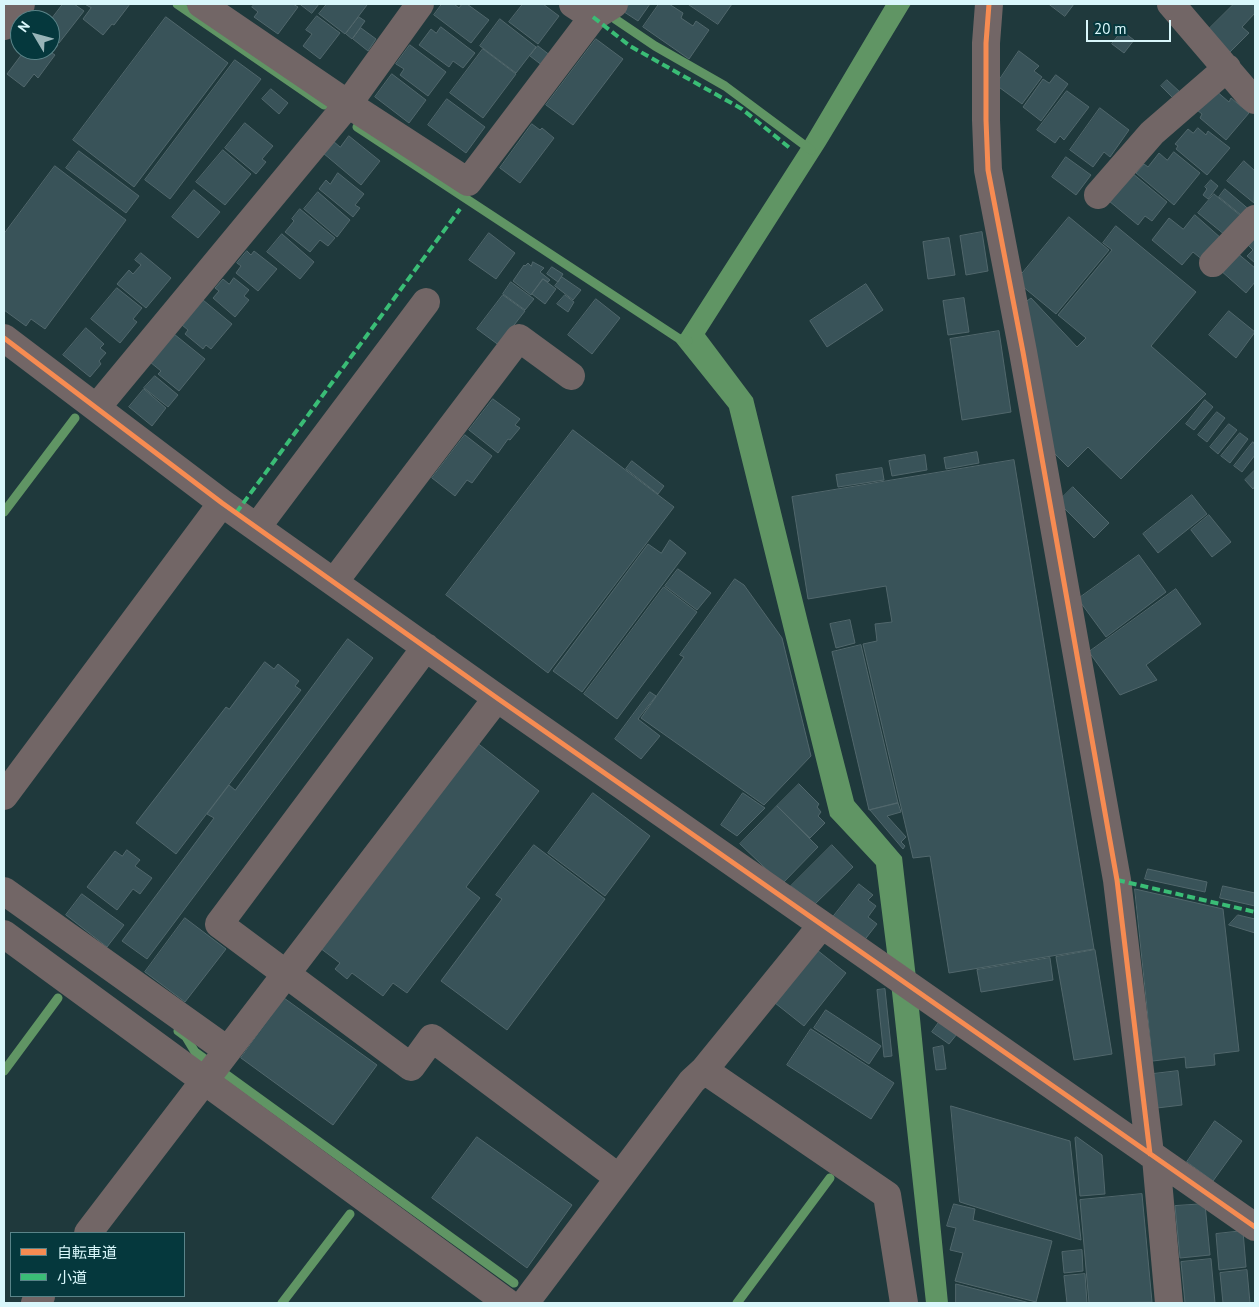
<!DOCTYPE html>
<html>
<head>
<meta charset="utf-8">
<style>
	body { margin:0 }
	#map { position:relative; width:1259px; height:1307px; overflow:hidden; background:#1f393c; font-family:"PT Sans","Noto Sans JP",sans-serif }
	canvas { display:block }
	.frame { position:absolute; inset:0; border:5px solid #d9f7fb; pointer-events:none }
	.legend { position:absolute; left:10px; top:1232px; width:175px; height:65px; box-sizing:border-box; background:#05383d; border:1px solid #5a8489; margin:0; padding:6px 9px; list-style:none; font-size:15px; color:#d9f7fb }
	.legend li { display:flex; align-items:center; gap:10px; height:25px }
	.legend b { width:25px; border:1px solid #5a8489 }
	.north { position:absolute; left:10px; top:10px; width:50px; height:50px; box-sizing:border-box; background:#05383d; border:1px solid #5a8489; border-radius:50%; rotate:307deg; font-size:14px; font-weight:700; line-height:20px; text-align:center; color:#d9f7fb }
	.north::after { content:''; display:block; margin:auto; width:18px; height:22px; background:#98b4b8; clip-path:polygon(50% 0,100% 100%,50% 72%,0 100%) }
	.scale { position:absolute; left:1086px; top:20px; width:85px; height:22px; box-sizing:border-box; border:2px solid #d9f7fb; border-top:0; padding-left:6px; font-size:15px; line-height:18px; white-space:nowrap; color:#d9f7fb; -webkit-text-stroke:4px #05383d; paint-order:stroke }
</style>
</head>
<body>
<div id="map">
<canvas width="1259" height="1307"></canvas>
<div class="frame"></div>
<ul class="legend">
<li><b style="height:6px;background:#f68b52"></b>自転車道</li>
<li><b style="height:6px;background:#3abd76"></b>小道</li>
</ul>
<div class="north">N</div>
<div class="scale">20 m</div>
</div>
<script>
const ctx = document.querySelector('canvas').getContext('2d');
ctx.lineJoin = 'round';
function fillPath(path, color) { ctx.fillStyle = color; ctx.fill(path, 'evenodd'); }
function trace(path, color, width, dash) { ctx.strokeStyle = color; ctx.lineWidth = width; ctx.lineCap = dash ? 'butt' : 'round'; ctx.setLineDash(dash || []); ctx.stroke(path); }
const water = new Path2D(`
	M 886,4 L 911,4 L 825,146 L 705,334 L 753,398 L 808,622 L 854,801 L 902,857 L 916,978 L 948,1303 L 926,1303 L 892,992 L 876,865 L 830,816 L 729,408 L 676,342 L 803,144 Z`);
const stream = new Path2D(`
	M 177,4 L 324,105
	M 615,19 L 655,46 L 725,86 L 811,150
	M 357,127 L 678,338 L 688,341
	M 4,512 L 75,418
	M 178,1031 L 186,1037 L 195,1052 L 514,1283
	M 4,1071 L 58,998
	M 282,1303 L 350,1214
	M 737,1303 L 830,1178`);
const building = new Path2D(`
	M 63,4 L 74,4 L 84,11 L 59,43 L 50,36 L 50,21 Z
	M 85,4 L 130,4 L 114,25 L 112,24 L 103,35 L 83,19 L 91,8 Z
	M 255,4 L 293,4 L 298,7 L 278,34 L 254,17 L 258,12 L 252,7 Z
	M 300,4 L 319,4 L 312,13 Z
	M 327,4 L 366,4 L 367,5 L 345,34 L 319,14 Z
	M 442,4 L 454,4 L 459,8 L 462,4 L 467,4 L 489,20 L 471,43 L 434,15 Z
	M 523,4 L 543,4 L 559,16 L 538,44 L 509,22 Z
	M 631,4 L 650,4 L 638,21 L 621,10 Z
	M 659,4 L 669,4 L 683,13 L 681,18 L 693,26 L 696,21 L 709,30 L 689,59 L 643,27 Z
	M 688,4 L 732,4 L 718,24 Z
	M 1049,4 L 1074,4 L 1065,16 Z
	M 1234,4 L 1255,4 L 1255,13 L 1242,27 L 1249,33 L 1229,53 L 1207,31 Z
	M 317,16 L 340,33 L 320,59 L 303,46 L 312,34 L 306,30 Z
	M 166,17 L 228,63 L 134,187 L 73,140 Z
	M 359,17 L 365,21 L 352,39 L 346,34 Z
	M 500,19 L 536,47 L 516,73 L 480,46 Z
	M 441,27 L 475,53 L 463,68 L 453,61 L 449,67 L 419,45 L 431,29 L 436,33 Z
	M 361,28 L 376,39 L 368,51 L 353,39 Z
	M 1122,31 L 1134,40 L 1124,53 L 1112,44 Z
	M 50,39 L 58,45 L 52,53 L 55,55 L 38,78 L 34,74 L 24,87 L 7,74 L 25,50 L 50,50 Z
	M 596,39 L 623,59 L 573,125 L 546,105 Z
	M 410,45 L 446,72 L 428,96 L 400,75 L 404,69 L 396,64 Z
	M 538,46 L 551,56 L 543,66 L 530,56 Z
	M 483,49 L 516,74 L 483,118 L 450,93 Z
	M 1019,51 L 1039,66 L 1034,71 L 1042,77 L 1022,104 L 996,85 Z
	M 235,60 L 261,79 L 170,199 L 145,180 Z
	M 392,74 L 426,100 L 409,123 L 375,97 Z
	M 1056,75 L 1068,84 L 1041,121 L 1023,107 L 1043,79 L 1049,83 Z
	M 1167,80 L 1181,93 L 1175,100 L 1161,86 Z
	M 271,89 L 288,103 L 279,114 L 262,99 Z
	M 1215,90 L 1229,102 L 1231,98 L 1249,113 L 1226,140 L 1200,118 L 1202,114 L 1197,110 Z
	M 1067,91 L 1089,107 L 1064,140 L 1060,136 L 1055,143 L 1037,130 Z
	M 447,99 L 485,127 L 466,153 L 428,125 Z
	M 1100,108 L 1129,130 L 1110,157 L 1104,152 L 1093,167 L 1070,150 Z
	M 245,123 L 273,146 L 262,159 L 266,162 L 256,174 L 225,148 Z
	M 532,124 L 540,130 L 542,128 L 554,138 L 520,183 L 500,168 Z
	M 1198,128 L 1206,135 L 1208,131 L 1230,148 L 1207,175 L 1176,149 L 1178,146 L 1175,144 L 1188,129 L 1193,133 Z
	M 349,136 L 380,161 L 361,185 L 323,153 L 333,141 L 340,147 Z
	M 223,150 L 251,174 L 225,205 L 196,182 Z
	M 79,151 L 139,196 L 126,213 L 66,168 Z
	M 1174,152 L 1200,173 L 1174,205 L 1136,173 L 1144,164 L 1148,167 L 1159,153 L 1167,160 Z
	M 1066,157 L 1091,175 L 1076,195 L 1052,177 Z
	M 1244,161 L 1255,171 L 1254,203 L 1227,181 Z
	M 55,166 L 126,220 L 45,329 L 31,319 L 26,326 L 4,310 L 4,234 Z
	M 338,173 L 364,194 L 355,205 L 360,208 L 353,217 L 319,189 L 326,180 L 330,184 Z
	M 1132,173 L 1167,202 L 1152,221 L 1145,216 L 1138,225 L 1109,201 Z
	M 1211,180 L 1218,186 L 1208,199 L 1203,195 L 1207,189 L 1205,187 Z
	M 1225,189 L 1252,212 L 1246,219 L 1219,197 Z
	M 194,190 L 220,212 L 198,238 L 172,217 Z
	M 318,192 L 350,220 L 337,237 L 304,209 Z
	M 1214,194 L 1241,216 L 1225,235 L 1198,213 Z
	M 300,209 L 335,238 L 328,246 L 320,240 L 310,252 L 285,232 L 294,221 L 292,219 Z
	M 1195,215 L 1222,239 L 1204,261 L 1193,252 L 1182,265 L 1152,240 L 1169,218 L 1183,229 Z
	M 1069,217 L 1109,250 L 1056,314 L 1016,281 Z
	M 1116,226 L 1196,292 L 1151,346 L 1206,394 L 1121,479 L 1088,447 L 1068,467 L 1053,452 L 1024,303 L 1031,298 L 1077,347 L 1086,338 L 1058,315 L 1112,250 L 1103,243 Z
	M 1255,231 L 1255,263 L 1247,256 L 1253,250 L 1245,242 Z
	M 982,232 L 988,271 L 966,275 L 960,236 Z
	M 489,233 L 515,253 L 496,279 L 469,260 Z
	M 282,234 L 314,262 L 300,279 L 267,252 Z
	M 949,238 L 955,275 L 928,279 L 923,242 Z
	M 247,251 L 251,255 L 254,251 L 277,269 L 258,291 L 236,273 L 241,266 L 237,263 Z
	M 1236,252 L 1255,268 L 1255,282 L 1246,293 L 1220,270 Z
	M 141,253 L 171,278 L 146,308 L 117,284 L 129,270 L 133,274 L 141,265 L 135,260 Z
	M 533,262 L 544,268 L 540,272 L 550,280 L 548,282 L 543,279 L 531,295 L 513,281 L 524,265 L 525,266 L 528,263 L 531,266 Z
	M 552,267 L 563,274 L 558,282 L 547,274 Z
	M 562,277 L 581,290 L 573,300 L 555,286 Z
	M 234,278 L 249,290 L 244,296 L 249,300 L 235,317 L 213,298 L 219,291 L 215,288 L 223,279 L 229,284 Z
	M 543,279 L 556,289 L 545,304 L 532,294 Z
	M 511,282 L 534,299 L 525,310 L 503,294 Z
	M 866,284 L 883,310 L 827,347 L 810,321 Z
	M 117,288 L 142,308 L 133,319 L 137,322 L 120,343 L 91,319 Z
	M 503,295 L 525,311 L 504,338 L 500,346 L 477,329 Z
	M 565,295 L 574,302 L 568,312 L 557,304 Z
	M 964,298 L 969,332 L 948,335 L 943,301 Z
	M 596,299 L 620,318 L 592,354 L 568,335 Z
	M 203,300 L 232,324 L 211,349 L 206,345 L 203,349 L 185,334 L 188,330 L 182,325 Z
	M 1229,311 L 1255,332 L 1236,358 L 1209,335 Z
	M 86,328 L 104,344 L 100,348 L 106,353 L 99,361 L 101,364 L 90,377 L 63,355 Z
	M 999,331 L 1011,412 L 962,420 L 950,339 Z
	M 174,334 L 205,359 L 179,391 L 158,374 L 161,371 L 150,362 Z
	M 155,376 L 178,395 L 168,407 L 144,388 Z
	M 144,389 L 166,408 L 152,426 L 129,407 Z
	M 493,399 L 520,419 L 515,425 L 520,428 L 510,440 L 508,439 L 498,453 L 469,430 Z
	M 1205,400 L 1213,407 L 1194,430 L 1186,424 Z
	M 1217,412 L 1225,418 L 1207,442 L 1198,435 Z
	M 1229,424 L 1237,430 L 1218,454 L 1210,447 Z
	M 573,430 L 674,507 L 548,673 L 446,595 Z
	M 1240,433 L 1248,439 L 1230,463 L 1221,456 Z
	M 465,435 L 492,456 L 472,483 L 467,480 L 455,496 L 432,478 Z
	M 1253,442 L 1255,445 L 1255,455 L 1242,472 L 1234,466 Z
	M 977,452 L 979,463 L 946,469 L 944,458 Z
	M 925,455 L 927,470 L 892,476 L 889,461 Z
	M 1014,460 L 1094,949 L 949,973 L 930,856 L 913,858 L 863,644 L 877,641 L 875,624 L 892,622 L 886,586 L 808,599 L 792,497 Z
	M 632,461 L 664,486 L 658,494 L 626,469 Z
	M 882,468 L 884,480 L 838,487 L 836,475 Z
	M 1255,470 L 1255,486 L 1253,489 L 1245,480 Z
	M 1073,487 L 1109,523 L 1094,538 L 1058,502 Z
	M 1192,495 L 1207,514 L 1158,553 L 1143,534 Z
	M 1209,515 L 1231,542 L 1212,557 L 1191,530 Z
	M 670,540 L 686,553 L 582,692 L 553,671 L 648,544 L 661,553 Z
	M 1139,555 L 1166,592 L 1106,637 L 1078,599 Z
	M 678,569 L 711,593 L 697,610 L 665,586 Z
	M 735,579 L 744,585 L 782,638 L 811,756 L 764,805 L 641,718 L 684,657 L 680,655 Z
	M 664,587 L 697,612 L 617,719 L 584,694 Z
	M 1176,589 L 1201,624 L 1146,665 L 1157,680 L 1120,695 L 1089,652 Z
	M 850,620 L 855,643 L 836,648 L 830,624 Z
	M 348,639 L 373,658 L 147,959 L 122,941 L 214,818 L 207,814 L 229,785 L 235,790 Z
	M 861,645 L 898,803 L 869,810 L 832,652 Z
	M 265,662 L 274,669 L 278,664 L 299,681 L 295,686 L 301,690 L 176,854 L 136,823 L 226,707 L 229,709 Z
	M 650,692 L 656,696 L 638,719 L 660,736 L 641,759 L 615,739 Z
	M 476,742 L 539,791 L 466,887 L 480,898 L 407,993 L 393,983 L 383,996 L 352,973 L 347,979 L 335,969 L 340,963 L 320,948 Z
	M 799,784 L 819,804 L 817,807 L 821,812 L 818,816 L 825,823 L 810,838 L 777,806 Z
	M 593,793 L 650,836 L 605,896 L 548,853 Z
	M 743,793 L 765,808 L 737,836 L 721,825 Z
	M 898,803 L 901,812 L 887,816 L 906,837 L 901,842 L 905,846 L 903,849 L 870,810 Z
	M 777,806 L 818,847 L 782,884 L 740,844 Z
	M 534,845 L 605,899 L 507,1030 L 441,981 L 502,899 L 496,895 Z
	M 832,845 L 853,867 L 815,904 L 791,886 Z
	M 127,850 L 140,860 L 135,866 L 152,878 L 140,894 L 133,889 L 117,910 L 87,887 L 115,851 L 122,856 Z
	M 1148,869 L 1207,882 L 1205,892 L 1145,879 Z
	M 859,884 L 873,895 L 868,900 L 876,906 L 868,917 L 877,924 L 863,942 L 833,917 Z
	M 1223,886 L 1255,893 L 1255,906 L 1220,898 Z
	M 1135,889 L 1223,909 L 1239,1051 L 1214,1054 L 1215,1065 L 1186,1068 L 1185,1057 L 1153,1061 Z
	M 82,894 L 124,925 L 107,947 L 66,915 Z
	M 1238,915 L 1255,919 L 1255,933 L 1229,925 Z
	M 185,918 L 226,949 L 185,1002 L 145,972 Z
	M 817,950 L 846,973 L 804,1026 L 775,1003 Z
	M 1095,950 L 1112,1054 L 1074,1060 L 1056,957 Z
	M 1050,958 L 1053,980 L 981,992 L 977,970 Z
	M 885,989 L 892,1056 L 884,1057 L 877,990 Z
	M 284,998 L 377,1065 L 333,1125 L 241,1058 Z
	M 826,1010 L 881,1046 L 869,1064 L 814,1028 Z
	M 940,1021 L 957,1034 L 949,1044 L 932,1032 Z
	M 811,1029 L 894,1083 L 871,1119 L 787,1065 Z
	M 943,1046 L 946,1069 L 936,1070 L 933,1048 Z
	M 1178,1071 L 1182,1105 L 1157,1108 L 1153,1074 Z
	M 951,1106 L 1070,1141 L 1081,1240 L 960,1202 Z
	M 1215,1121 L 1242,1141 L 1213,1181 L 1187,1162 Z
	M 477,1137 L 572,1205 L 527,1268 L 432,1198 Z
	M 1077,1137 L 1102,1155 L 1105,1194 L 1080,1196 L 1075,1138 Z
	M 1142,1194 L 1152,1302 L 1089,1303 L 1080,1200 Z
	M 954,1204 L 975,1209 L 973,1220 L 1052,1241 L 1036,1302 L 955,1281 L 963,1253 L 950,1250 L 956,1228 L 947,1226 Z
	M 1205,1204 L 1210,1255 L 1180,1258 L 1175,1206 Z
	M 1243,1231 L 1246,1267 L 1219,1270 L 1216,1234 Z
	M 1082,1250 L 1083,1271 L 1064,1273 L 1062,1252 Z
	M 1211,1259 L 1215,1303 L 1185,1303 L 1181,1262 Z
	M 1247,1270 L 1250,1303 L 1223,1303 L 1220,1273 Z
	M 1085,1274 L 1087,1303 L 1067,1303 L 1064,1276 Z
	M 956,1284 L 1030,1303 L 956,1303 Z`);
const minor = new Path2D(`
	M 201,4 L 348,104 L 468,182 L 593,17
	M 573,4 L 593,17 L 614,4
	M 989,4 L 986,43 L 986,120 L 988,170 L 1023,352 L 1117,880 L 1150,1154
	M 1171,4 L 1249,95 L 1255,100
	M 4,26 L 21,4
	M 1098,195 L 1152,133 L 1227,68
	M 1213,263 L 1255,219
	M 4,338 L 222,503 L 497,698 L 1255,1227
	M 97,407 L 348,104 L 420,4
	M 257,527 L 426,302
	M 334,582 L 519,338 L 571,376
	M 426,647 L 219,924 L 411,1067 L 432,1038 L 619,1178
	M 4,796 L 222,503
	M 4,891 L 227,1050
	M 4,934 L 508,1303
	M 704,1070 L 887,1195 L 904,1303
	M 1156,1158 L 1169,1303
	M 88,1233 L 497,698
	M 35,1303 L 41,1296
	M 525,1303 L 692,1081 L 704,1070 L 822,925`);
const quiet = new Path2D(`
	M 593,17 L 630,46 L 742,109 L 791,149
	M 236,513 L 460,209
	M 1117,880 L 1255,912`);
const cycleway = new Path2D(`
	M 989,4 L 986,43 L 986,120 L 988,170 L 1023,352 L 1117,880 L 1150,1154
	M 4,338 L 222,503 L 497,698 L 1255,1227`);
fillPath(water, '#609564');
trace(stream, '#609564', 9);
fillPath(building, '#395359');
trace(building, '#51676c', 1);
trace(minor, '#726666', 28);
trace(quiet, '#3abd76', 4, [8, 4]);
trace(cycleway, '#f68b52', 5);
</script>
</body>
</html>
